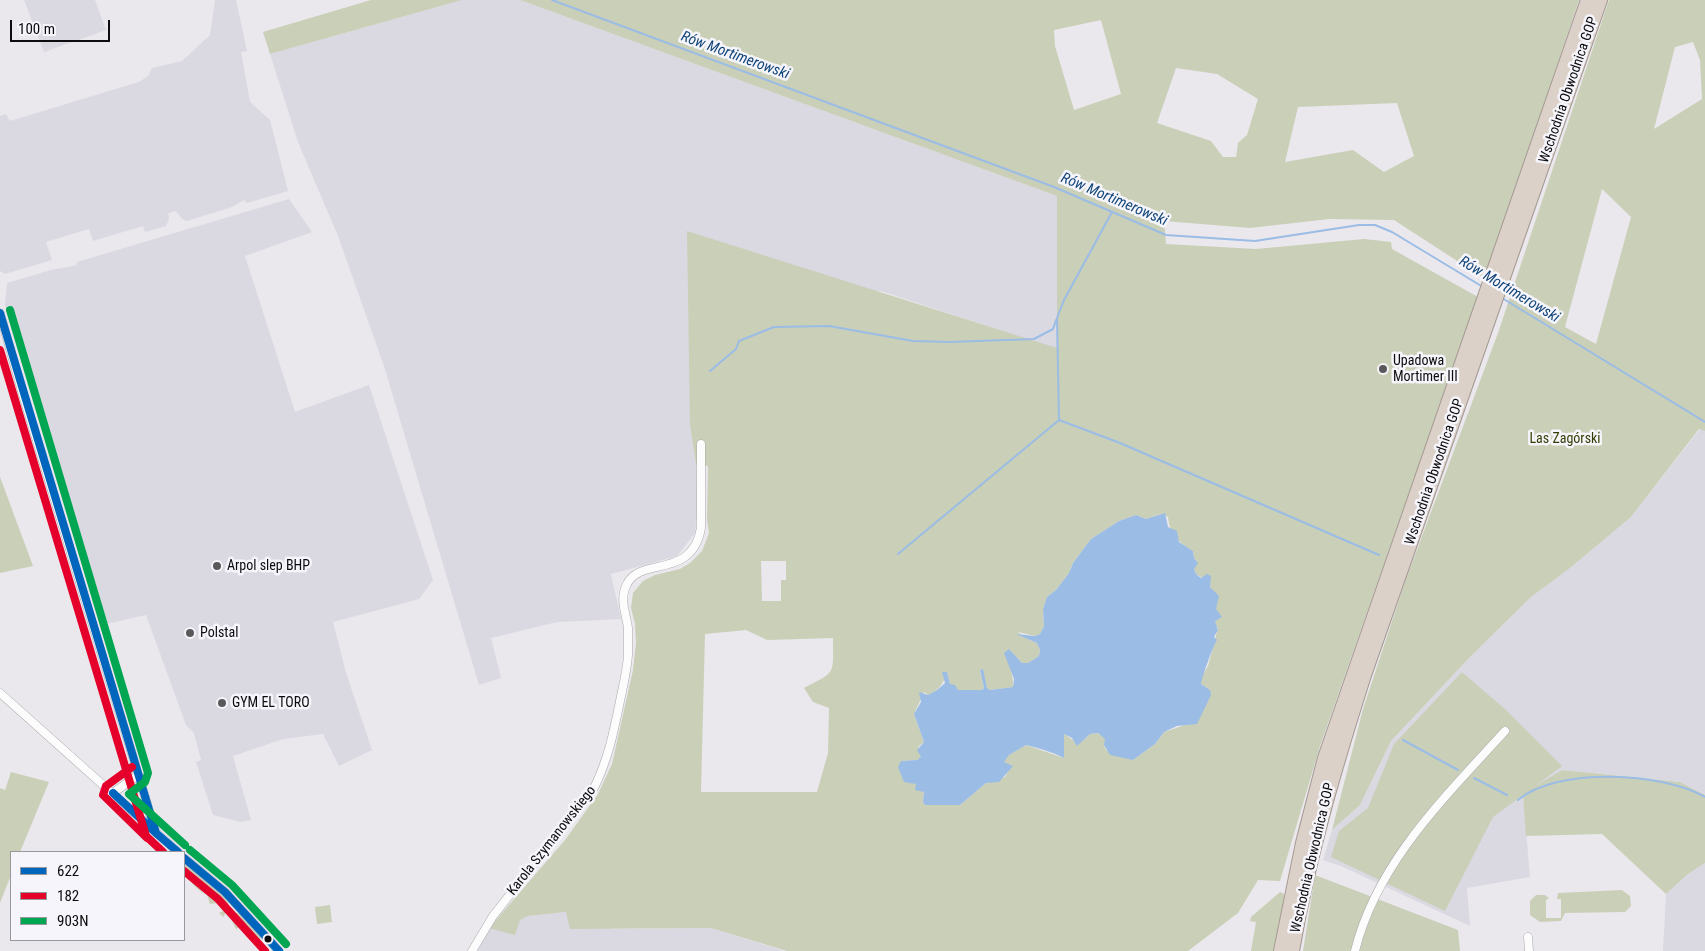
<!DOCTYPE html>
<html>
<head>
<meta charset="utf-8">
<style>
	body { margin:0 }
	#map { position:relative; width:1705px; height:951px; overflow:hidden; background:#eae8ed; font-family:"Roboto Condensed",sans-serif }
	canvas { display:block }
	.legend { position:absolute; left:10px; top:851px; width:175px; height:90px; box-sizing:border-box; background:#f6f5fb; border:1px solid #98979c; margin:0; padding:6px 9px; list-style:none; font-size:15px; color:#0c0b0d }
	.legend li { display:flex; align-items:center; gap:10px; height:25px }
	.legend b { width:25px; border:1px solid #98979c }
	.scale { position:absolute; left:10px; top:20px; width:100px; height:22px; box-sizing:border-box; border:2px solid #0c0b0d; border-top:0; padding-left:6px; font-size:15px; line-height:18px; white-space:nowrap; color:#0c0b0d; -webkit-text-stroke:4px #f6f5fb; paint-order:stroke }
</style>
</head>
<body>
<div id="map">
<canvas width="1705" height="951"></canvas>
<ul class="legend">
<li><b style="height:6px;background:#0065bd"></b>622</li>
<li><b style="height:6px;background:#e4002b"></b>182</li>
<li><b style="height:6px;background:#00a651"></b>903N</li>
</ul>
<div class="scale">100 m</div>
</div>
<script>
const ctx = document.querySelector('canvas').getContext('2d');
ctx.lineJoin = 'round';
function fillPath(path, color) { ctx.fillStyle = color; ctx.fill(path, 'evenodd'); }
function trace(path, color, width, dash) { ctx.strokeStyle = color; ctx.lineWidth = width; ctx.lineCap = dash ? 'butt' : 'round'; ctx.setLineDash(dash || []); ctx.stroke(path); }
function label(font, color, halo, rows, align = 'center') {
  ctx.font = font + ' "Roboto Condensed",sans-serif'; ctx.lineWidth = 5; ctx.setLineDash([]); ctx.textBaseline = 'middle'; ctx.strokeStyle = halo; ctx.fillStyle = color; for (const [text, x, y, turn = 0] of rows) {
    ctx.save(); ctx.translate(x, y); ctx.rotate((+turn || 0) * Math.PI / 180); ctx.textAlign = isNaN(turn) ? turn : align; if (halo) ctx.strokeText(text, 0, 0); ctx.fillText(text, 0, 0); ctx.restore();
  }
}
const built = new Path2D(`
	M 24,0 L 95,0 L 106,30 L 44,52 Z
	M 215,0 L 236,0 L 247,51 L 241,52 L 250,102 L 270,120 L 288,191 L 247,203 L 244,200 L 232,207 L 187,221 L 182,219 L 176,211 L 171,212 L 168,214 L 169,219 L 166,226 L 145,232 L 143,226 L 93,241 L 89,229 L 46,242 L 52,260 L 5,274 L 0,271 L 0,116 L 6,114 L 10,121 L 139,82 L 148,76 L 152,68 L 182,61 L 210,35 Z
	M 462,0 L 520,0 L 1057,196 L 1057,349 L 881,291 L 690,348 L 690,425 L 696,465 L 698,505 L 695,533 L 677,556 L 611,574 L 621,619 L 557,622 L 491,638 L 501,678 L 479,685 L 384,366 L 338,236 L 298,142 L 270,54 Z
	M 289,199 L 312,232 L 245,256 L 295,412 L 369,385 L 433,580 L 419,599 L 333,622 L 346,673 L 372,750 L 339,766 L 323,734 L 283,739 L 233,756 L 251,820 L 241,822 L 213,815 L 196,762 L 201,760 L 194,733 L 186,725 L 146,615 L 101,625 L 5,305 L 7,283 L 51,270 L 68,267 L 77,265 L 77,262 Z
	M 1700,429 L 1705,431 L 1705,795 L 1680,782 L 1562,770 L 1523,794 L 1530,877 L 1467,888 L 1470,926 L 1341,866 L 1323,860 L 1332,830 L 1360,805 L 1391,741 L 1469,658 L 1531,597 L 1570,568 L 1631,517 Z
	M 1705,863 L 1705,951 L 1663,951 L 1666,894 L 1688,874 Z
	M 566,912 L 613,929 L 711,928 L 785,951 L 478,951 L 489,928 L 520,920 L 528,916 Z`);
const green = new Path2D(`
	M 371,0 L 462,0 L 270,54 L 263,32 Z
	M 520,0 L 1579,0 L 1485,279 L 1394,220 L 1329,219 L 1250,228 L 1164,221 L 1166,244 L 1256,249 L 1364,239 L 1391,242 L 1392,249 L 1478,297 L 1320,746 L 1280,881 L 1258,880 L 1238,913 L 1188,951 L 787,951 L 711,928 L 570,929 L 566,912 L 528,916 L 520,920 L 515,935 L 489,928 L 565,840 L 598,794 L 612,764 L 633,670 L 636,643 L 635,624 L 631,608 L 633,593 L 643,581 L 655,575 L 680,569 L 690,563 L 702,551 L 709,533 L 707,519 L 708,466 L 696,465 L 690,425 L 687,231 L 1057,348 L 1057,196 ZM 1101,20 L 1121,94 L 1074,110 L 1055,46 L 1054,30 ZM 1176,68 L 1217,74 L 1258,99 L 1247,135 L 1238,143 L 1236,157 L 1223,157 L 1211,141 L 1157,123 ZM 1397,103 L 1414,156 L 1384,172 L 1353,150 L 1285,162 L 1298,107 ZM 1161,514 L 1168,517 C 1169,533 1179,543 1193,551 L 1194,558 L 1197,561 L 1194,569 L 1196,574 C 1200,577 1203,577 1206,580 C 1220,596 1210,618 1218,628 L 1208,666 L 1201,677 L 1201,684 L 1210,690 L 1188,724 L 1164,732 L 1155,744 L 1133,760 L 1106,750 L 1104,745 L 1106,739 L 1098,733 L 1090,734 L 1086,738 L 1076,742 L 1064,734 L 1064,758 L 1026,745 L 1009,755 L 1003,763 L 1011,765 L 1005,777 L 986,783 L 960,805 L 925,805 L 923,802 L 924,792 L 916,787 L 917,784 L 901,761 L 917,760 L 921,757 L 918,747 L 924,742 L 914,714 L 924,692 L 928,695 C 940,689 943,684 947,672 L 950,685 L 958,690 L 982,690 L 984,688 L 980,671 L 982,669 L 987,688 L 990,690 L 1013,687 C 1014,674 1007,662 1009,649 L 1022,663 L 1028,663 L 1039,656 L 1040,650 L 1037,643 L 1023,637 L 1018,632 L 1035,636 L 1040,634 L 1044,626 L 1043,609 L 1047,597 L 1056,590 L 1069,573 L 1073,563 L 1091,539 L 1119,521 L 1136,515 L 1146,519 ZM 761,561 L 786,561 L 786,580 L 781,580 L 781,601 L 762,601 ZM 746,630 L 767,640 L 833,638 C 833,675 837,671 804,688 L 813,702 L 829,708 L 828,753 L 817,792 L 701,792 L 705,634 Z
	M 1609,0 L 1705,0 L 1705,431 L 1699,429 L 1631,517 L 1570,568 L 1531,597 L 1469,658 L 1391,741 L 1360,805 L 1332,830 L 1363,709 L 1406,579 L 1498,333 ZM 1693,42 L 1700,60 L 1702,99 L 1654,129 L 1675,47 ZM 1602,189 L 1631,217 L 1596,344 L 1565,327 Z
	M 0,477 L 33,566 L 0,573 Z
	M 1462,672 L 1506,710 L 1562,766 L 1535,786 L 1562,770 L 1680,782 L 1705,795 L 1705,863 L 1688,874 L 1666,894 L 1602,834 L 1526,836 L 1523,795 L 1493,817 L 1445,911 L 1331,857 L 1339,831 L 1368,808 L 1394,744 Z
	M 11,772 L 49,782 L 20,852 L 11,852 L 11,875 L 0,903 L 0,788 L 5,790 Z
	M 184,862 C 195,870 231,894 229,908 L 223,917 L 219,913 L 223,911 L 217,903 L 210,904 C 208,900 209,896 205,894 C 194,888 184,876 184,862 Z
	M 1315,875 L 1458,930 L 1460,951 L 1303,951 Z
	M 1622,890 L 1630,896 L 1631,906 L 1625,912 L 1565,913 L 1561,921 L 1540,922 L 1530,915 L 1530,901 L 1536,895 L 1545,895 L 1549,898 L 1546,900 L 1546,918 L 1561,918 L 1561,899 L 1557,899 L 1558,893 Z
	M 1280,892 L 1284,894 L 1284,899 L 1275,951 L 1251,951 L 1256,922 L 1250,921 L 1251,917 Z
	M 330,905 L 332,922 L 317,924 L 315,907 Z
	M 235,913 L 238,913 L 261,935 L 260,940 L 249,939 L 253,935 L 240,927 L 236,929 L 231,919 Z`);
const water = new Path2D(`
	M 1165,513 L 1168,527 L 1177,531 L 1179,542 L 1193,551 L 1194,558 L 1198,563 L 1194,569 L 1196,574 L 1201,578 L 1207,574 L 1211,576 L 1210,587 L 1219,596 L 1216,609 L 1222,617 L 1215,621 L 1218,630 L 1214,637 L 1217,640 C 1214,643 1201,680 1201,684 L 1210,690 L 1211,695 L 1197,724 L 1177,726 L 1164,732 L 1155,744 L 1133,760 L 1110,755 L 1104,745 L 1105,739 L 1098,733 L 1090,734 L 1077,746 L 1072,738 L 1064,734 L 1064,758 C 1052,752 1039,748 1026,745 L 1009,755 L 1004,762 L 1013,766 L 999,782 L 986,783 L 960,805 L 925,805 L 923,802 L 924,792 L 915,790 L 916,784 L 904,782 L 898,767 L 901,761 L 917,760 L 921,757 L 917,750 L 924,742 L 914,714 L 921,702 L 919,692 L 928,695 L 937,690 L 945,683 L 942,672 L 947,672 L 950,684 L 955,685 L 958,690 L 982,690 L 984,688 L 980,670 L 983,669 L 987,688 L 990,690 L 1013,687 L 1014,679 L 1004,653 L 1009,649 L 1022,663 L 1028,663 L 1039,656 L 1040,650 L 1037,643 L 1016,634 L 1035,636 L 1040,634 L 1044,626 L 1043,609 L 1047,597 L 1056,590 L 1069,573 L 1073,563 L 1091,539 L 1119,521 L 1136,515 L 1146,519 Z`);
const stream = new Path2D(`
	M 552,0 L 1054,187 L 1166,235 L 1255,241 L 1359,225 L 1375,225 L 1392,232 L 1483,287
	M 1502,298 L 1705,422
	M 710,371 L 736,349 L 739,341 L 774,327 L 829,326 L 913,341 L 950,342 L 1034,339 L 1053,329 L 1056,320
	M 1059,420 L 1120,443 L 1379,555
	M 898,554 L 1059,420 L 1057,318 L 1064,300 L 1112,212
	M 1403,740 L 1458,770
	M 1474,778 L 1507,795
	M 1518,800 C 1557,767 1662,772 1705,797`);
const minor = new Path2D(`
	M 0,313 L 23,395 L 156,833
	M 0,693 L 178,852
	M 113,793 L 138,775
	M 184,858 L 225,892 L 279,951
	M 1528,937 L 1529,951
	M 472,951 L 493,916 L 594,788 C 608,760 614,731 620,701 C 623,686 627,671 628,655 C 628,646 628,637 628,628 C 626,613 619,599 627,584 C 641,556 692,580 701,528 L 701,444
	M 1355,951 C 1377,862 1446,796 1505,731`);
const motorway = new Path2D(`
	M 1281,951 L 1303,843 L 1325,758 L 1588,0
	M 1292,951 C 1308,857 1335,766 1364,675 L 1600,0`);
const bus1 = new Path2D(`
	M 0,313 L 156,833 L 178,852
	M 113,793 L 155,832
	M 184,858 L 225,892 L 279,951`);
const bus2 = new Path2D(`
	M 0,350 L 146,836 L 163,852
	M 132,767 L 106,786 L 103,795 L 147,838
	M 184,871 L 218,899 L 265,951`);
const bus3 = new Path2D(`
	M 10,310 L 148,773 L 145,782 L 129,794 L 185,845
	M 190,850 L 232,885 L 286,944`);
const markers = [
	[1383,369,5,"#5a585b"],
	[217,566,5,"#5a585b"],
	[190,633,5,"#5a585b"],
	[222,703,5,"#5a585b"],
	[268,939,4.5,"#0c0b0d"]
];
const streetNames = [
	["Wschodnia Obwodnica GOP",1569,90,-71],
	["Wschodnia Obwodnica GOP",1435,472,-71],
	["Karola Szymanowskiego",552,841,-52],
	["Wschodnia Obwodnica GOP",1313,858,-77]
];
const poiNames = [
	["Upadowa",1393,361],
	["Mortimer III",1393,377],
	["Arpol slep BHP",227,566],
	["Polstal",200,633],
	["GYM EL TORO",232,703]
];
const parkNames = [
	["Las Zagórski",1565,439]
];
const waterNames = [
	["Rów Mortimerowski",735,56,20],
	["Rów Mortimerowski",1114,200,23],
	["Rów Mortimerowski",1509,290,31]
];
fillPath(built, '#dad8e1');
fillPath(green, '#cacfb8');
fillPath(water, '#9abce5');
trace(stream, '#9abce5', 2);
trace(minor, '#aaa9ac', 9);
trace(motorway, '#a49992', 16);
trace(minor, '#fcfcfc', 8);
trace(motorway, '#dbd1c9', 14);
trace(bus1, '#0065bd', 8);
trace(bus2, '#e4002b', 8);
trace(bus3, '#00a651', 8);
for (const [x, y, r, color] of markers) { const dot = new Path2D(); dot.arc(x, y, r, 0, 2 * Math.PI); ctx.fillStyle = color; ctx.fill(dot); trace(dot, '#f6f5fb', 2); }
label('14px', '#0c0b0d', '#f6f5fb', streetNames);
label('14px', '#0c0b0d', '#f6f5fb', poiNames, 'left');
label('14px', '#343d03', '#f6f5fb', parkNames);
label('italic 15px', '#12467a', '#f6f5fb', waterNames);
</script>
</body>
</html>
